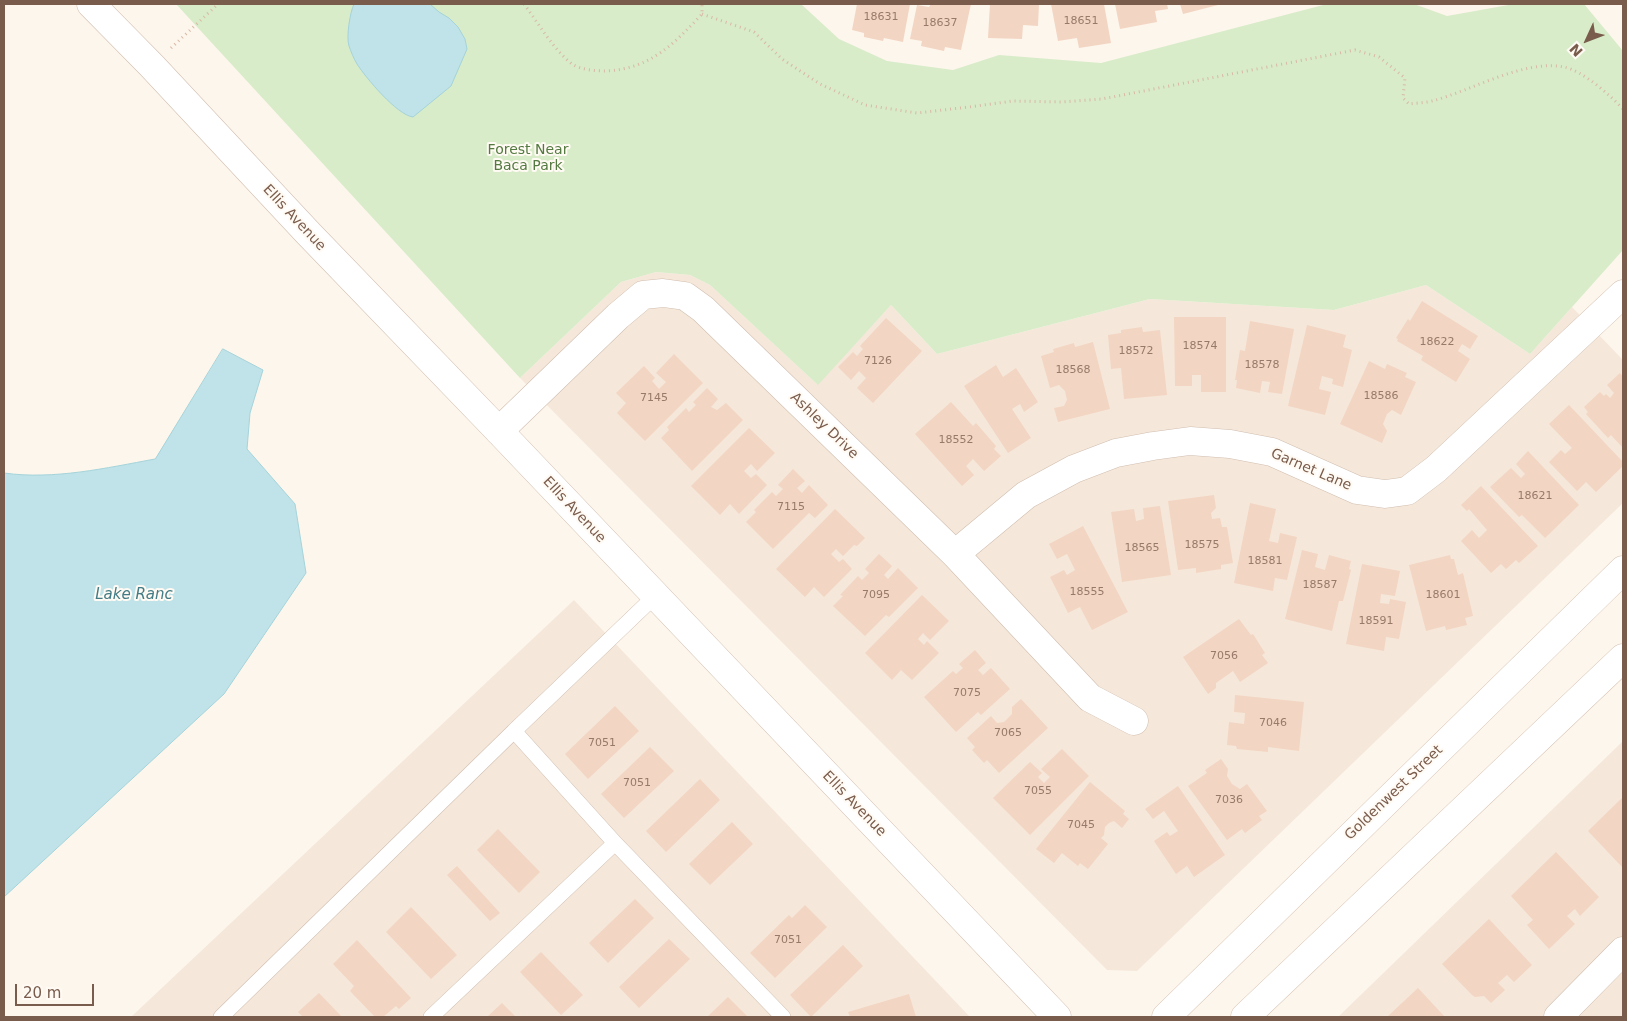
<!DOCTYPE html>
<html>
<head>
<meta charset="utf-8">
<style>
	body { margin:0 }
	#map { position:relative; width:1627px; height:1021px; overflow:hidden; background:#fdf6ec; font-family:"DejaVu Sans",sans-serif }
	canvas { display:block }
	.frame { position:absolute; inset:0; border:5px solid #7a5c4d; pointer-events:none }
	.north { position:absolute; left:1562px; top:15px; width:50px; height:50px; -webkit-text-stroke:4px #fffaf3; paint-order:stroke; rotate:227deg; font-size:14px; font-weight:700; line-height:20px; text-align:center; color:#7a5c4d }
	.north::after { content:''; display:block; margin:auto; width:18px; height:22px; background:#7a5c4d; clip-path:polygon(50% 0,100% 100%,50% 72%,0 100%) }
	.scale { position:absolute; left:15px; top:984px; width:79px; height:22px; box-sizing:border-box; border:2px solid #7a5c4d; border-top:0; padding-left:6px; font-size:15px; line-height:18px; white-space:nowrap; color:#7a5c4d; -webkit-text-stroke:4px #fffaf3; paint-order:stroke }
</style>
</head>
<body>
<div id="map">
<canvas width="1627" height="1021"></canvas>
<div class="frame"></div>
<div class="north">N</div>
<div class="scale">20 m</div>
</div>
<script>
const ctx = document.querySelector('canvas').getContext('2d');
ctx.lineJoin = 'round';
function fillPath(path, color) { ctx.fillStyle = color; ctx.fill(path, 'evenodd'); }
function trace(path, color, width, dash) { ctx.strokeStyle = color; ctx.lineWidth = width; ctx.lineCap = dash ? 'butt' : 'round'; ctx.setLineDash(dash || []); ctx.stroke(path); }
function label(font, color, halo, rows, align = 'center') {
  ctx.font = font + ' "DejaVu Sans",sans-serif'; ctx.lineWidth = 4; ctx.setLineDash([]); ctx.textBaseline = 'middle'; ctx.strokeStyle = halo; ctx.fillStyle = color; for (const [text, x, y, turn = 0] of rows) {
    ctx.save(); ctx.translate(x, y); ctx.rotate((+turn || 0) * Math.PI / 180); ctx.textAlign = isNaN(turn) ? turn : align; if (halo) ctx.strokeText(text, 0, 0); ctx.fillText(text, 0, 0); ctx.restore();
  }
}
const residential = new Path2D(`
	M 656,272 L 690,275 L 710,285 L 817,384 L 891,305 L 937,354 L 1150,299 L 1334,310 L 1426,285 L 1530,354 L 1572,307 L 1623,360 L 1623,503 L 1137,971 L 1107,970 L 520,378 L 621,282 Z
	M 574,600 L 970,1017 L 131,1017 Z
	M 1623,741 L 1623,1017 L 1338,1017 Z`);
const green = new Path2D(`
	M 176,4 L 801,4 L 839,39 L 887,61 L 953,70 L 999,55 L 1101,63 L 1327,4 L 1414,4 L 1447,16 L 1514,4 L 1584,4 L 1623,51 L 1623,250 L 1530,354 L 1426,285 L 1334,310 L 1150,299 L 937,354 L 891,305 L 818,385 L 710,285 L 690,275 L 656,272 L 621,282 L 520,378 Z`);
const water = new Path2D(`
	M 354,4 L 430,4 L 439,12 L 449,18 L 458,27 L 465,39 L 467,49 L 451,86 L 413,117 C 397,115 366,78 357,64 C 354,59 351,52 349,46 C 346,37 350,12 354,4 Z
	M 223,349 L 263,370 L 250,413 L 247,449 L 295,504 L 306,573 L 224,694 L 4,897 L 4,473 C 54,480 106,468 155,459 Z`);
const building = new Path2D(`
	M 857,4 L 910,4 L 903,42 L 884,38 L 883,41 L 864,37 L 864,33 L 852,30 Z
	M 931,4 L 971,4 L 961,50 L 945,47 L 944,51 L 921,46 L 922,41 L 910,39 L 917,5 L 929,7 Z
	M 990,4 L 1039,4 L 1038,26 L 1023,25 L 1022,39 L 988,38 Z
	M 1051,4 L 1104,4 L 1111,43 L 1079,48 L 1077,38 L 1058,41 Z
	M 1115,4 L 1167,4 L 1168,9 L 1155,11 L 1157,22 L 1120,29 Z
	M 1180,4 L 1222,4 L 1183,14 Z
	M 1422,301 L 1478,336 L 1470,349 L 1462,344 L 1458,351 L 1470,359 L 1456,382 L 1421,360 L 1423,356 L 1397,341 L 1398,339 L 1396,338 L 1408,319 L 1410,321 Z
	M 1174,317 L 1226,317 L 1226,392 L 1201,392 L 1201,375 L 1192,375 L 1192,386 L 1175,386 Z
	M 886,318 L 922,351 L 873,403 L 857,388 L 866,378 L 859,371 L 851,380 L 838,367 L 853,352 L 857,356 L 863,349 L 860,346 Z
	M 1250,321 L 1294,329 L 1282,394 L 1268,392 L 1270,382 L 1262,381 L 1260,393 L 1236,388 L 1237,380 L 1235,380 L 1240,350 L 1245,351 Z
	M 1307,325 L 1346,335 L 1343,347 L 1352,350 L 1343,387 L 1332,384 L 1333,379 L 1322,376 L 1319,389 L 1331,392 L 1325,415 L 1288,406 Z
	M 1142,327 L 1143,332 L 1160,330 L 1167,395 L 1124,399 L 1121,368 L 1111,369 L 1108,335 L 1121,333 L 1121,330 Z
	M 1093,342 L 1110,409 L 1058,422 L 1054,408 L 1064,406 L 1067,400 L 1065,391 L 1059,385 L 1050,388 L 1041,356 L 1054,352 L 1053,349 L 1074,343 L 1075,347 Z
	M 674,354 L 703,383 L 645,441 L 617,413 L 626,403 L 616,393 L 644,366 L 655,378 L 652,381 L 659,389 L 666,382 L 656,373 Z
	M 1369,361 L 1385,369 L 1387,364 L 1407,373 L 1405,377 L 1416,382 L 1401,415 L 1392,410 L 1387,414 L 1383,424 L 1387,431 L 1382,443 L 1340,424 Z
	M 996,365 L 1003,377 L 1016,368 L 1038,402 L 1024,412 L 1020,404 L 1012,409 L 1031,438 L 1008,453 L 964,386 Z
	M 1620,373 L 1623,377 L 1623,448 L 1611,435 L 1608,438 L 1586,414 L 1588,412 L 1584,407 L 1600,392 L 1604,396 L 1606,394 L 1610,398 L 1614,393 L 1607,385 Z
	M 707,388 L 718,399 L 711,407 L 717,410 L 726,403 L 743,420 L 692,471 L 661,438 L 669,430 L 667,427 L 686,408 L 689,412 L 696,405 L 693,402 Z
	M 951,402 L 973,426 L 976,423 L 996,446 L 994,449 L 1001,456 L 984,471 L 973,459 L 966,466 L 974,475 L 962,486 L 915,434 Z
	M 1569,405 L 1623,462 L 1623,466 L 1596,492 L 1586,482 L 1577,491 L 1549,462 L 1561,450 L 1565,454 L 1572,448 L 1549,424 Z
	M 749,428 L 775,453 L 757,471 L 751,464 L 744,471 L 751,478 L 756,474 L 767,485 L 739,514 L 730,504 L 720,515 L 691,486 Z
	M 1528,451 L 1579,505 L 1545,538 L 1522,515 L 1519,517 L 1490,487 L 1511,468 L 1521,478 L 1525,474 L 1516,464 Z
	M 793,469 L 805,481 L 797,488 L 802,493 L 809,485 L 828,505 L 815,518 L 809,513 L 773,549 L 746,522 L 756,512 L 754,510 L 772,492 L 776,496 L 783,489 L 778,485 Z
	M 1481,486 L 1538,546 L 1519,563 L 1516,560 L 1506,569 L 1501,564 L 1491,573 L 1461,541 L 1472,530 L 1479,538 L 1487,530 L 1469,509 L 1467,511 L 1461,505 Z
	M 1214,495 L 1216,508 L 1211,513 L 1212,519 L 1220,518 L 1222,527 L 1227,527 L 1233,563 L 1221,565 L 1221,569 L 1196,573 L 1196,568 L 1178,570 L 1168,501 Z
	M 1250,503 L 1276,509 L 1269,541 L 1278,543 L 1280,533 L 1297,537 L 1287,580 L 1275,578 L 1273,591 L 1234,583 Z
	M 1160,506 L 1171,575 L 1122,582 L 1111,512 L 1134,509 L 1136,521 L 1144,519 L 1143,508 Z
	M 835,509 L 865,538 L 857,546 L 854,545 L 843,556 L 836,549 L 831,554 L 839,562 L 843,559 L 852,569 L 824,597 L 814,587 L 805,597 L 776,569 Z
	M 1083,526 L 1128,612 L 1092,630 L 1080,607 L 1068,613 L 1050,577 L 1064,570 L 1067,575 L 1075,570 L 1067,554 L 1057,559 L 1049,544 Z
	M 1302,550 L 1318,554 L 1315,567 L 1325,570 L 1329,555 L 1351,561 L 1349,569 L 1351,570 L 1343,601 L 1339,601 L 1332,631 L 1285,619 Z
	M 879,554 L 892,566 L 884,575 L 888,579 L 898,568 L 918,588 L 889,617 L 886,615 L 865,636 L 833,606 L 843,596 L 840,595 L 858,576 L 862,580 L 869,573 L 865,569 Z
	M 1450,555 L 1451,559 L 1454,559 L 1458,575 L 1463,573 L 1473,616 L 1465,618 L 1467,625 L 1446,630 L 1445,626 L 1426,631 L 1409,565 Z
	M 1362,564 L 1400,571 L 1395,596 L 1381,594 L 1380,603 L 1389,604 L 1390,599 L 1406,602 L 1399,639 L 1386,637 L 1384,651 L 1346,644 Z
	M 922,595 L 949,621 L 930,640 L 923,633 L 918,639 L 924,645 L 927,641 L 939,653 L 912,680 L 901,670 L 892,680 L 865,653 Z
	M 1239,619 L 1251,635 L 1253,634 L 1265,653 L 1262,655 L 1268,663 L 1240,682 L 1233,671 L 1216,683 L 1216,688 L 1208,694 L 1183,657 Z
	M 975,650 L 986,663 L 978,670 L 983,675 L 991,668 L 1010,689 L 981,715 L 978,712 L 956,732 L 924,697 L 953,671 L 956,674 L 963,668 L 959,664 Z
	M 1235,695 L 1304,702 L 1299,751 L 1268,747 L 1268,752 L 1237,749 L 1236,746 L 1227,745 L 1229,722 L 1244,724 L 1245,713 L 1234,712 Z
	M 1021,699 L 1048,728 L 999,773 L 987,760 L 984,763 L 972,750 L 975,747 L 967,738 L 991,716 L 997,723 L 1004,722 L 1012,714 L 1012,707 Z
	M 615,706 L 639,731 L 588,779 L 565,754 Z
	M 650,747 L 674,771 L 624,818 L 601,794 Z
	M 1062,749 L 1089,776 L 1030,835 L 993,798 L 1030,762 L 1042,773 L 1038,777 L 1044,783 L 1050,777 L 1041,769 Z
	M 1221,759 L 1228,769 L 1227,776 L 1232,784 L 1240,789 L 1247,784 L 1267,811 L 1259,816 L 1262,820 L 1245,833 L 1242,829 L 1227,840 L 1188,786 L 1207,773 L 1205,770 Z
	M 700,779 L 720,800 L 666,852 L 646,831 Z
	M 1090,782 L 1125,811 L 1123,814 L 1129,819 L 1122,828 L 1114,821 L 1109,823 L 1105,827 L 1104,835 L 1101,838 L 1108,844 L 1088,869 L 1080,863 L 1078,866 L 1062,853 L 1054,863 L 1036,849 Z
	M 1178,786 L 1225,855 L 1194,877 L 1187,866 L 1176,874 L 1154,841 L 1167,832 L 1170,836 L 1178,831 L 1164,811 L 1153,819 L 1145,809 Z
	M 1623,797 L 1623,868 L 1588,831 Z
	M 732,822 L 753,844 L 710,885 L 689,864 Z
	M 498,829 L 540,872 L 519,893 L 477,850 Z
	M 1556,852 L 1599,897 L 1580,916 L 1575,909 L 1567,916 L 1575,924 L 1549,949 L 1527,925 L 1533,920 L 1511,896 Z
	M 457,866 L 500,913 L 490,921 L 447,875 Z
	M 635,899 L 654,918 L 608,963 L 589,943 Z
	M 805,905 L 827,927 L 775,978 L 750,953 L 789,915 L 792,918 Z
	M 411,907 L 457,955 L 431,979 L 386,932 Z
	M 1489,919 L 1532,965 L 1514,982 L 1507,975 L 1498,983 L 1505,990 L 1491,1003 L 1484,996 L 1475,997 L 1472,995 L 1442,964 Z
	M 669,939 L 690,959 L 639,1008 L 619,987 Z
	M 357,940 L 411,998 L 399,1009 L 396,1006 L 383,1017 L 375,1017 L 350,991 L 354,986 L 333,964 Z
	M 843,945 L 863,966 L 811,1017 L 790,995 Z
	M 541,952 L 583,995 L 561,1015 L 520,972 Z
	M 1418,988 L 1445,1017 L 1387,1017 Z
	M 319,993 L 342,1017 L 303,1017 L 298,1012 Z
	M 909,994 L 916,1017 L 850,1017 L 848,1012 Z
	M 728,997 L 748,1017 L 707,1017 Z
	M 502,1003 L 516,1017 L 487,1017 Z`);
const path = new Path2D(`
	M 524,4 C 539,24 553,49 572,64 C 581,70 596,71 606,71 C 650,69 674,44 702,14 L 702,4
	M 702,14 L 754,32 L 782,59 L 820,84 L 865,105 L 917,113 L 969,107 L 1013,101 L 1062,102 L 1102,99 L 1355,50 L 1379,57 L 1405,78 L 1403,98 L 1409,104 C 1416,103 1424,103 1432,101 C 1471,91 1524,59 1564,67 C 1583,71 1610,95 1623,109
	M 171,48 L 218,4`);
const service = new Path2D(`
	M 514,731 L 655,596
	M 221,1017 L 514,731 L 615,843 L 783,1017
	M 431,1017 L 615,843`);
const minor = new Path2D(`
	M 499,431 L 618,316 L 643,295 L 663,293 L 685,296 L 703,309 L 955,554 L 1090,698 L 1134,721
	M 955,554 L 1026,495 L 1074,469 L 1116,453 L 1153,446 L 1190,441 L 1230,444 L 1272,452 L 1357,490 L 1385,494 L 1407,491 L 1436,469 L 1623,294
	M 1558,1017 L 1623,951`);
const tertiary = new Path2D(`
	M 91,4 L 152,66 L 308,233 L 499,431 L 1057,1017`);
const secondary = new Path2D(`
	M 1166,1017 L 1623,570
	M 1245,1017 L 1623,658`);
const numberNames = [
	["18631",881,17],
	["18651",1081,21],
	["18637",940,23],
	["18622",1437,342],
	["18574",1200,346],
	["18572",1136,351],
	["7126",878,361],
	["18578",1262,365],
	["18568",1073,370],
	["18586",1381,396],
	["7145",654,398],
	["18552",956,440],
	["18621",1535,496],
	["7115",791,507],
	["18575",1202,545],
	["18565",1142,548],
	["18581",1265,561],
	["18587",1320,585],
	["18555",1087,592],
	["7095",876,595],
	["18601",1443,595],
	["18591",1376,621],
	["7056",1224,656],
	["7075",967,693],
	["7046",1273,723],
	["7065",1008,733],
	["7051",602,743],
	["7051",637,783],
	["7055",1038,791],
	["7036",1229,800],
	["7045",1081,825],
	["7051",788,940]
];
const parkNames = [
	["Forest Near",528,150],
	["Baca Park",528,166]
];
const streetNames = [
	["Ellis Avenue",294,218,47],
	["Ashley Drive",824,426,44],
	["Garnet Lane",1311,470,23],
	["Ellis Avenue",574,510,47],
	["Goldenwest Street",1394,793,-44],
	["Ellis Avenue",854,804,46]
];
const waterNames = [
	["Lake Ranc",134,595]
];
fillPath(residential, '#f5e8da');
fillPath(green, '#d8ecc9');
fillPath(water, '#bfe3e8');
trace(water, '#a5d3da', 1);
fillPath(building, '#f3d5c3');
trace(service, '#d1beb0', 16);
trace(minor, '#d1beb0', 29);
trace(tertiary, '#d1beb0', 29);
trace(secondary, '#d6c0b0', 29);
trace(path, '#d9b8a5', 3, [1, 4]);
trace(service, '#fff', 15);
trace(minor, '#fff', 28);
trace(tertiary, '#fff', 28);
trace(secondary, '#fff', 28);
label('11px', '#987a6a', null, numberNames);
label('14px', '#537a41', '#fffaf3', parkNames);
label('14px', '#7a5c4d', '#fffaf3', streetNames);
label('italic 15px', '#437c86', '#fffaf3', waterNames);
</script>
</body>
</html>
